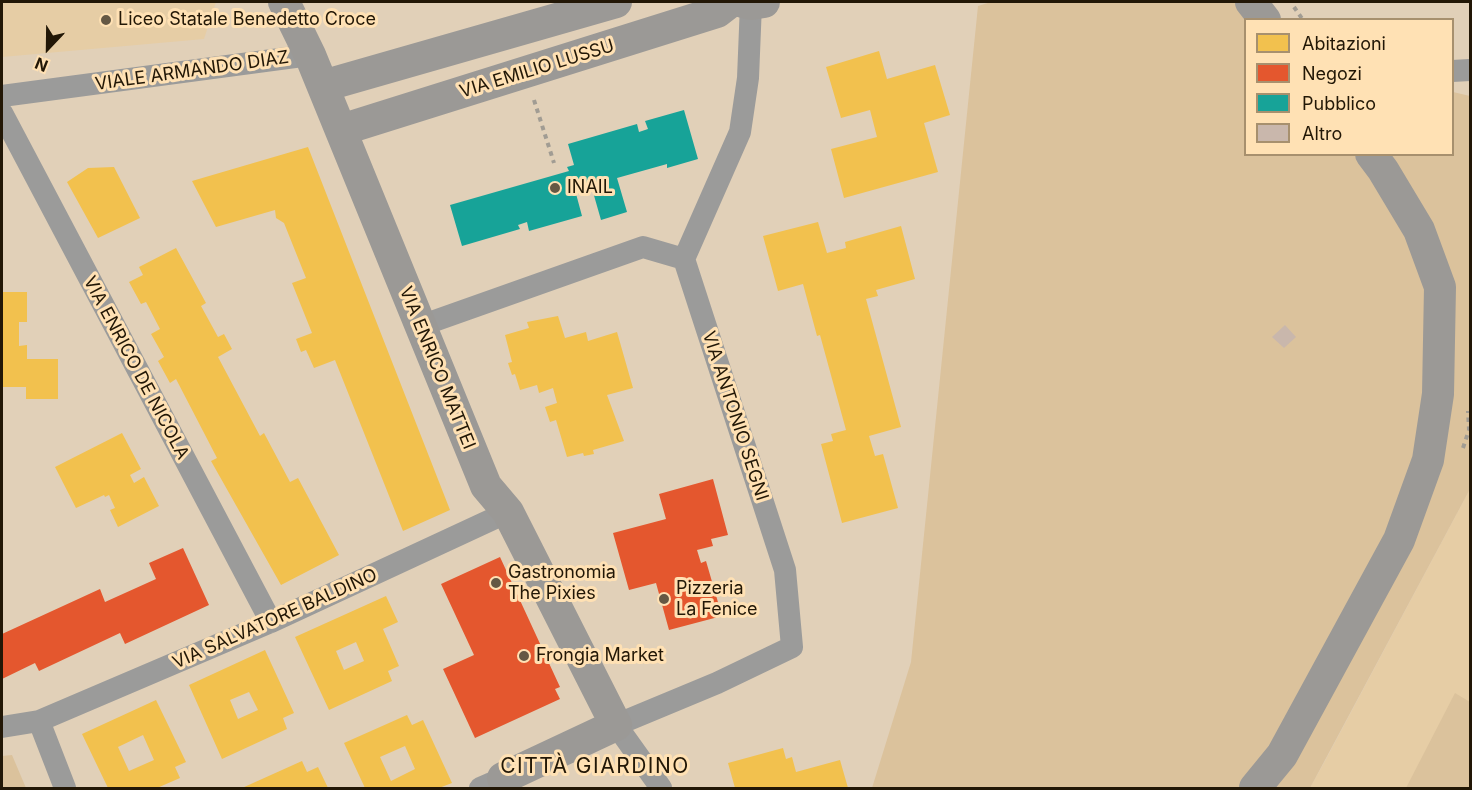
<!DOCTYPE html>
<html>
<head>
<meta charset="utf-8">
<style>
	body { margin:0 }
	#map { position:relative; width:1472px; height:790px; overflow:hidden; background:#e1d0b8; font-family:Inter,sans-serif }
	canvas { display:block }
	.frame { position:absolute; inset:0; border:3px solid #221706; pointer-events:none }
	.legend { position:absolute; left:1244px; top:18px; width:210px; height:138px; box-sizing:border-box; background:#ffe1b4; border:2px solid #a7906e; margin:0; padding:8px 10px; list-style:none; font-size:18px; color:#221706 }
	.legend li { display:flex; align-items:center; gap:12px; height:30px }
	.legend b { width:30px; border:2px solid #a7906e }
	.north { position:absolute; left:18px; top:18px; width:60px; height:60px; -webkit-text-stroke:4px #ffe1b4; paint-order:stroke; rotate:202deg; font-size:16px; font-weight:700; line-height:24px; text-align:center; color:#221706 }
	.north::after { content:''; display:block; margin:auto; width:21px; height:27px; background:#221706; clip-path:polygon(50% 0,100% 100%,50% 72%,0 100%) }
</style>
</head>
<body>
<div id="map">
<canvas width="1472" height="790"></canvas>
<div class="frame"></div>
<ul class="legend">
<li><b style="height:16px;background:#f2c14e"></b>Abitazioni</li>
<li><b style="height:16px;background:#e4572e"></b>Negozi</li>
<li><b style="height:16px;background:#17a398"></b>Pubblico</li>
<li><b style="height:16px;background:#c9b7ac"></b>Altro</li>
</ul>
<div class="north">N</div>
</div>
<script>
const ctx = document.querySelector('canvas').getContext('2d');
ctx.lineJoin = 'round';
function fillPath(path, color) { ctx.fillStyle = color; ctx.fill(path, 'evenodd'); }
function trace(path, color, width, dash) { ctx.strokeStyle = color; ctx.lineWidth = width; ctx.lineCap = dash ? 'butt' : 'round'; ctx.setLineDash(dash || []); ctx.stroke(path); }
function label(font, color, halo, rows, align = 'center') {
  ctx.font = font + ' Inter,sans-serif'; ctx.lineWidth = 6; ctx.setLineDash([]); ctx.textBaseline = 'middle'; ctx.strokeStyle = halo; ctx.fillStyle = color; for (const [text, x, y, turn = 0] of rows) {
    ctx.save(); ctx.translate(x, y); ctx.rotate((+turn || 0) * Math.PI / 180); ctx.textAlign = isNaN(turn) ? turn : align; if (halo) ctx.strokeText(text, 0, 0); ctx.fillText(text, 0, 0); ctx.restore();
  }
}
const built = new Path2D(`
	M 2,2 L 216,2 L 204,39 L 2,57 Z
	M 1470,489 L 1470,788 L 1310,788 L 1325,761 Z`);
const green = new Path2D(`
	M 991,2 L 1233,2 L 1261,19 L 1246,20 L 1246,154 L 1452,154 L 1453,92 L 1470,96 L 1470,489 L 1310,788 L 872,788 L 911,662 L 978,6 Z
	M 1455,693 L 1470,702 L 1470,788 L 1406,788 Z
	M 12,755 L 26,788 L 2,788 L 2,756 Z`);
const homes = new Path2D(`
	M 879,51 L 887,79 L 935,65 L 950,115 L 924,123 L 938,172 L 844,198 L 831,149 L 877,137 L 870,110 L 841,118 L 826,67 Z
	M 308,147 L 450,510 L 403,531 L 335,360 L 314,368 L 306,350 L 301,352 L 296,339 L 312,333 L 292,283 L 306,278 L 284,223 L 276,218 L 275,210 L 216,227 L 192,181 Z
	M 114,167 L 140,218 L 98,238 L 67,182 L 88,168 Z
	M 818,222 L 827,253 L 846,248 L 845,242 L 901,226 L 915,279 L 876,290 L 878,296 L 866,299 L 901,427 L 869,436 L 875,456 L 883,454 L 898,508 L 842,523 L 821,444 L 833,441 L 831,434 L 846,430 L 820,335 L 817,336 L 803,284 L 778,291 L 763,236 Z
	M 176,248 L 206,303 L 201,306 L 218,337 L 224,334 L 232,349 L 218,357 L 260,436 L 264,433 L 290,482 L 298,478 L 339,555 L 281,585 L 211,461 L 217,458 L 176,379 L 170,383 L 158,361 L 164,357 L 151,334 L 160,329 L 146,302 L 141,304 L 129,282 L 143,275 L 139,267 Z
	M 2,292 L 27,292 L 27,322 L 19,322 L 19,346 L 27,345 L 27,359 L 58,359 L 58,399 L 26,399 L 26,387 L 2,387 Z
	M 558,316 L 565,338 L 586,332 L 588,341 L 617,332 L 633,388 L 607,395 L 624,441 L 593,450 L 594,454 L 584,456 L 583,453 L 567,457 L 556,420 L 550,422 L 545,407 L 557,403 L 553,388 L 539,393 L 537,385 L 520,390 L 515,374 L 512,375 L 508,363 L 512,362 L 505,335 L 529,328 L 527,322 Z
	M 122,433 L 141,469 L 130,475 L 134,483 L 144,477 L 159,506 L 118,527 L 110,510 L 115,508 L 109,495 L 105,497 L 104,495 L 76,508 L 55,467 Z
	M 386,596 L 398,622 L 383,629 L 399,666 L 388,671 L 392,681 L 329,710 L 295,637 ZM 356,642 L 364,661 L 344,670 L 336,651 Z
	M 265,650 L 294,713 L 283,718 L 287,729 L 222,759 L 189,685 ZM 249,692 L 258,710 L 238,719 L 230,700 Z
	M 156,700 L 186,762 L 175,767 L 180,778 L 157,788 L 108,788 L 82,734 ZM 143,735 L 154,760 L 129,771 L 118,747 Z
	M 407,715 L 412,725 L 423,720 L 452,783 L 439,788 L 365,788 L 344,743 ZM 405,746 L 415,769 L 391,781 L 380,757 Z
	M 783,748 L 786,759 L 792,757 L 796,772 L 840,760 L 848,788 L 735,788 L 728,763 Z
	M 302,761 L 307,772 L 318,767 L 328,788 L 242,788 Z`);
const shops = new Path2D(`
	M 713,479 L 728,535 L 711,539 L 713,546 L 697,550 L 701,563 L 706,561 L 722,616 L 669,630 L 656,583 L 629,590 L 613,533 L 666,519 L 659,494 Z
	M 183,548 L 209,605 L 125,644 L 120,633 L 39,671 L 35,663 L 2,679 L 2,634 L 100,589 L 105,602 L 156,579 L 149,563 Z
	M 500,557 L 560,687 L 555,689 L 560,699 L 475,738 L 443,669 L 474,655 L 441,584 Z`);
const public = new Path2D(`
	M 684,110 L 698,159 L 667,168 L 667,164 L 617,178 L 627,212 L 601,220 L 591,185 L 575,190 L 582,216 L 529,231 L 527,222 L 518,225 L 520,229 L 462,246 L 450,205 L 569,171 L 567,167 L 574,165 L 568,144 L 637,124 L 639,132 L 648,129 L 645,121 Z`);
const building = new Path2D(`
	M 1285,325 L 1296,337 L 1284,348 L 1272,337 Z`);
const path = new Path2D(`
	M 1294,7 L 1303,20
	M 534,100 L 554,163
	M 1463,448 L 1469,430 L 1468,411`);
const street = new Path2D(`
	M 1452,71 L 1470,70
	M 2,96 L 310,55
	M 2,113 L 271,622
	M 420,326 L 643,247 L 684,259
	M 39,721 L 65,788
	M 2,727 L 39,721 L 271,622 L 508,512
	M 480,788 L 503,778
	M 661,788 L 616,725 L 717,683 L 792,647 L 785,570 L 684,259 L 740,132 L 748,78 L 751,4`);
const secondary = new Path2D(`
	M 284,2 L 310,55 L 486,486 L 508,512 L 616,725 L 503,778 L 506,788
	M 743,2 L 751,4 L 764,2
	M 1251,2 L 1265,20
	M 323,86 L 616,2
	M 341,130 L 717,12 L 730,2
	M 1255,788 L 1282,755 L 1399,540 L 1428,460 L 1438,394 L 1440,287 L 1419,230 L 1383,170 L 1371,154`);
const markers = [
	[106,20,6,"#655844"],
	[555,188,6,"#655844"],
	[496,583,6,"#655844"],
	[664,599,6,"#655844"],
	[524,656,6,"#655844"]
];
const poiNames = [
	["Liceo Statale Benedetto Croce",118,20],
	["INAIL",567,188],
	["Gastronomia",508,573],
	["The Pixies",508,594],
	["Pizzeria",676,589],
	["La Fenice",676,610],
	["Frongia Market",536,656]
];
const streetNames = [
	["VIA EMILIO LUSSU",537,69,-17],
	["VIALE ARMANDO DIAZ",192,71,-8],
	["VIA ENRICO DE NICOLA",136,368,62],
	["VIA ENRICO MATTEI",437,368,68],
	["VIA ANTONIO SEGNI",735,416,72],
	["VIA SALVATORE BALDINO",275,619,-24]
];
const quarterNames = [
	["CITTÀ GIARDINO",595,767]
];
fillPath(built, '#e6cda5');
fillPath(green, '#dbc29c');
fillPath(homes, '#f2c14e');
fillPath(shops, '#e4572e');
fillPath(public, '#17a398');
fillPath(building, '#c9b7ac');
trace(path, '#a19c93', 4, [4.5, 4.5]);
trace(street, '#9b9b9a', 22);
trace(secondary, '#9b9996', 32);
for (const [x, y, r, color] of markers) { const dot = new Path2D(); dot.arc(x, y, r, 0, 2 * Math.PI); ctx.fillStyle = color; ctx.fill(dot); trace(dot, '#ffe1b4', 2); }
label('18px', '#221706', '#ffe1b4', poiNames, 'left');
label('18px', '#221706', '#ffe1b4', streetNames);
ctx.letterSpacing = '1.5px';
label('21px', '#221706', '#ffe1b4', quarterNames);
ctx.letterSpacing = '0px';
</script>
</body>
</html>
